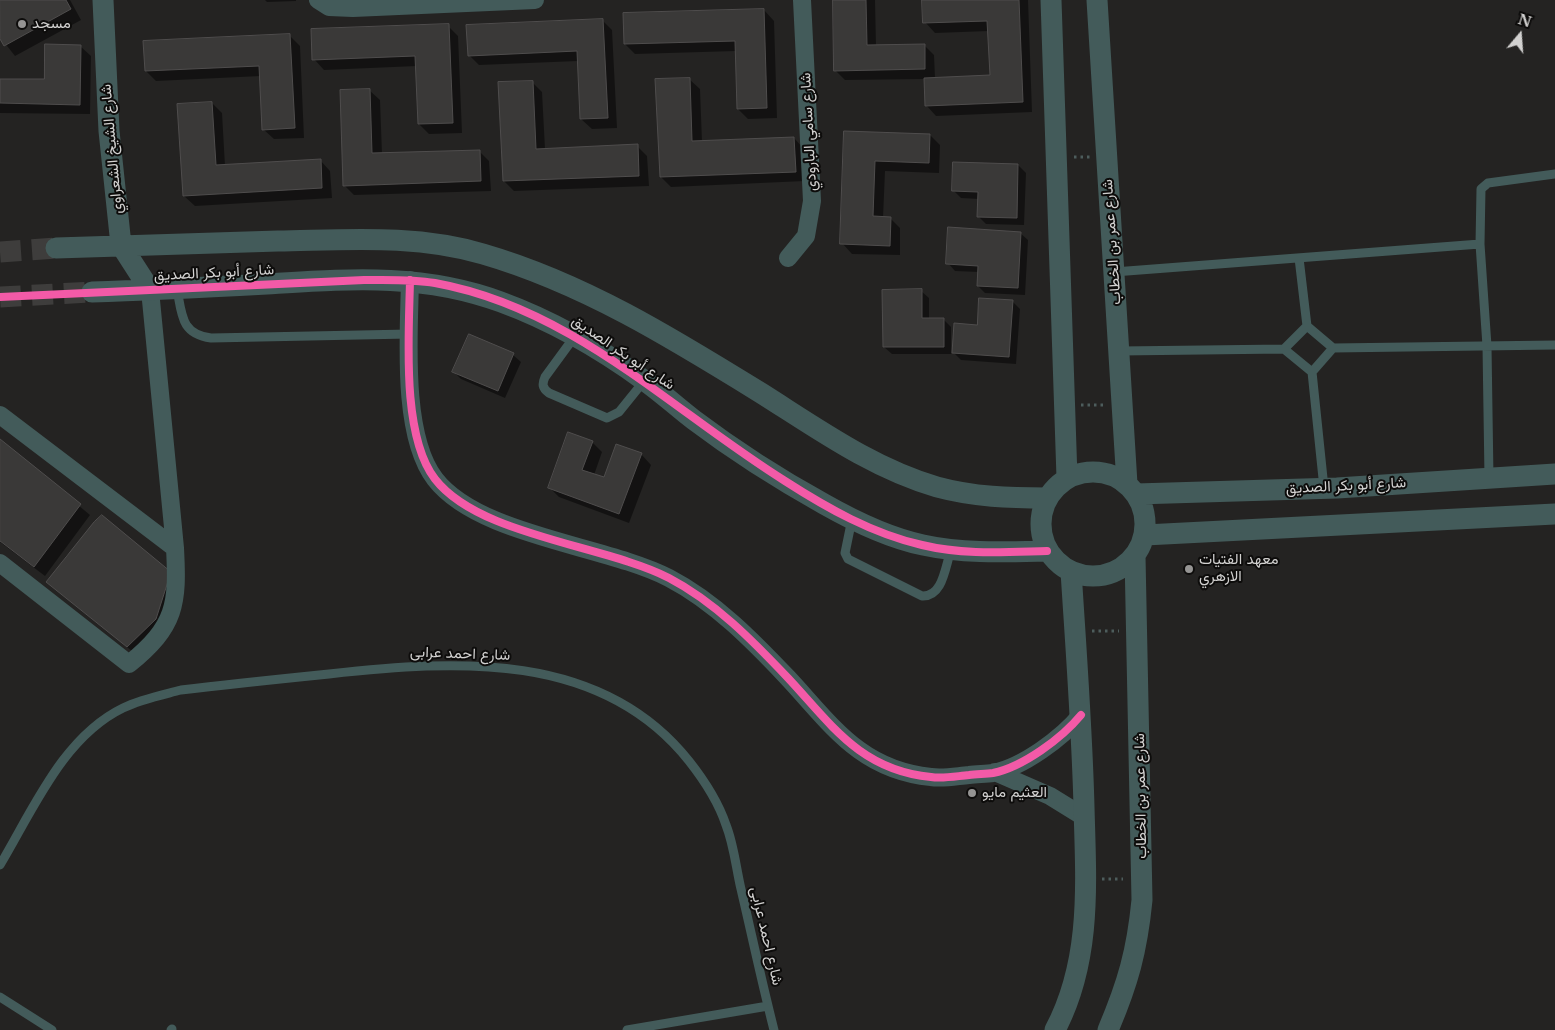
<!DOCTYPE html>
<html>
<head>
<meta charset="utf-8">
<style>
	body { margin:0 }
	#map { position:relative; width:1555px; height:1030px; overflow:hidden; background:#242322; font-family:"Libre Baskerville",serif }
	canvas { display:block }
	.north { position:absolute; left:1495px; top:10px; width:50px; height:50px; -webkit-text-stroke:4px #0d0c0b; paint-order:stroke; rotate:18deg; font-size:14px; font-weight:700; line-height:20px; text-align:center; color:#d2d1d0 }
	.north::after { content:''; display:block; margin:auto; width:18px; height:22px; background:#d2d1d0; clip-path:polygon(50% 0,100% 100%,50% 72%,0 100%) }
</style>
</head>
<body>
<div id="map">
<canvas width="1555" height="1030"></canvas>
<div class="north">N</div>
</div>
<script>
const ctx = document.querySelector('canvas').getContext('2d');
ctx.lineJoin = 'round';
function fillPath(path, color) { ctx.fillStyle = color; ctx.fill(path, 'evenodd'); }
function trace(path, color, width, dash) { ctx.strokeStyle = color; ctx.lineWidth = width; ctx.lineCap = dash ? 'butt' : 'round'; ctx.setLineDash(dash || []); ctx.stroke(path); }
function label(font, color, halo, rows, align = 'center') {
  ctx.font = font + ' "Libre Baskerville",Vazirmatn,serif'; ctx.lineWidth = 4; ctx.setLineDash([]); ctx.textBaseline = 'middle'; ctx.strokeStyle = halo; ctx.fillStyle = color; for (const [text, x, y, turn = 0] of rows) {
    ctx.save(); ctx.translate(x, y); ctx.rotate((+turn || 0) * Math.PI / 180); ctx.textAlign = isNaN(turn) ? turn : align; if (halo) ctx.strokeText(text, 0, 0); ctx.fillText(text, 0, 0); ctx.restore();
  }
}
const shadow = new Path2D(`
	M 0,0 L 70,0 L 81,20 L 15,56 L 0,37 Z
	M 265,0 L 296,0 L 296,1 L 267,2 Z
	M 834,0 L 875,0 L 876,46 L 924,45 L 934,55 L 935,78 L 991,76 L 989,31 L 935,33 L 925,22 L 924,0 L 1028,0 L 1032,112 L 936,116 L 926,105 L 925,79 L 845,80 L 835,70 Z
	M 764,10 L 774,21 L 777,118 L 748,119 L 738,109 L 736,51 L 635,54 L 625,44 Z
	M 602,20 L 612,30 L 617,128 L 592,129 L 581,119 L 578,61 L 479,65 L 469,55 Z
	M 448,26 L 458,36 L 462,133 L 429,134 L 419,124 L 417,66 L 324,70 L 314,59 Z
	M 290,36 L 300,46 L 304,138 L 274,139 L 263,129 L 261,76 L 156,81 L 146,71 Z
	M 80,46 L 91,56 L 90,114 L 0,113 L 0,80 L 46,81 Z
	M 689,79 L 700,89 L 702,142 L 794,138 L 804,149 L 805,181 L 671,187 L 661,177 Z
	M 532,82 L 542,92 L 545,149 L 637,146 L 647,156 L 649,186 L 514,191 L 504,181 Z
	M 369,90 L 380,100 L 382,154 L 479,151 L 489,161 L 491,191 L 354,195 L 344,185 Z
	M 212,103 L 222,113 L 225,166 L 320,160 L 330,171 L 332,198 L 195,206 L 184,196 Z
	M 846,132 L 930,135 L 940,145 L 939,173 L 885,171 L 883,218 L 890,218 L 900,228 L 900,255 L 852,254 L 842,243 Z
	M 1018,165 L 1026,173 L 1024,225 L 986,224 L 978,216 L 979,199 L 961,198 L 953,190 Z
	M 1020,233 L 1028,240 L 1025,295 L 985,293 L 978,286 L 979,272 L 955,271 L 948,263 Z
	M 921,291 L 929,298 L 929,319 L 943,319 L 951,327 L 951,354 L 892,354 L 884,347 Z
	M 1013,302 L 1020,309 L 1016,364 L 961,360 L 953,352 L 978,326 Z
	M 469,336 L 513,355 L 521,362 L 505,398 L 461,379 L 454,372 Z
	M 0,440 L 90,515 L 45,576 L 0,542 Z
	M 592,442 L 602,452 L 594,475 L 604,479 L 641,454 L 651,465 L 629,523 L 559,497 L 549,487 Z
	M 102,517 L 180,583 L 138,656 L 47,582 L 66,556 Z`);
const building = new Path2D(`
	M 0,0 L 66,0 L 71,9 L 4,46 L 0,39 Z
	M 833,0 L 866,0 L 867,45 L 925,44 L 925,69 L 834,71 Z
	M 922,0 L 1019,0 L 1023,102 L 925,106 L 924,78 L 990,75 L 987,21 L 923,23 Z
	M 764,9 L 767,108 L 737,109 L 735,41 L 624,44 L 623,13 Z
	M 603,19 L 608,118 L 580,119 L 577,51 L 468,56 L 466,25 Z
	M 449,24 L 453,123 L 418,124 L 415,56 L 312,60 L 311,29 Z
	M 290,34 L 295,128 L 262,130 L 259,66 L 145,71 L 143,41 Z
	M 45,44 L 81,45 L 80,105 L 0,103 L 0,79 L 44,79 Z
	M 690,78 L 692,141 L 794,137 L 796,172 L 660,177 L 655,79 Z
	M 533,81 L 536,149 L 638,144 L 639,176 L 503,181 L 498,82 Z
	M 370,89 L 372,153 L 480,150 L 481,181 L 343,186 L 340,90 Z
	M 212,102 L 216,165 L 321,159 L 322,188 L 183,196 L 177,104 Z
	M 844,131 L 930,134 L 929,163 L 875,161 L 873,216 L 891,217 L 890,246 L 840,244 Z
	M 953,162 L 1018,164 L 1017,218 L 977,217 L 978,192 L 952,191 Z
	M 948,227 L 1021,232 L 1018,288 L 977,286 L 978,266 L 946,264 Z
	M 922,289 L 922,318 L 944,318 L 944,347 L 883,347 L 882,290 Z
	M 979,298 L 1013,300 L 1009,357 L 952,353 L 954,323 L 977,325 Z
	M 469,334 L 514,353 L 498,391 L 452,372 Z
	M 568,432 L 593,441 L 582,470 L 604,477 L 616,444 L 642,453 L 619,514 L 548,488 Z
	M 0,439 L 81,504 L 34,567 L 0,541 Z
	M 102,515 L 171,572 L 156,619 L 127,647 L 46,582 L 94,522 Z`);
const tertiaryTunnel = new Path2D(`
	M 0,252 L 56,248
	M 0,297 L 92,292`);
const path = new Path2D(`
	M 1074,157 L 1090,157
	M 1081,405 L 1104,405
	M 1092,631 L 1119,631
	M 1102,879 L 1123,879`);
const service = new Path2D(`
	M 1299,258 L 1307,326 L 1333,348 L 1555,345
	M 1114,272 L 1480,244
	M 177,289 C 182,315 181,334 211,338 L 409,334
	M 575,336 L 545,377 C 542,384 542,388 549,393 L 607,418 L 619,412 L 644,381
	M 1284,349 L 1307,326
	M 1120,351 L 1284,349 L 1312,372 L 1333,348
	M 1312,372 L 1324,488
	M 1489,478 L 1487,346 L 1480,244 L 1481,189 L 1488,183 L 1555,174
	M 852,519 L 845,553 L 848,559 L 922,596 C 943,597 945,567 951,550
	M 0,865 C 33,810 63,737 123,708 C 141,699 162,695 181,690 C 231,684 280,679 329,674 C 455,660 601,650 689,761 C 704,780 718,801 726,825 C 734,845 736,868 741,889 C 752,936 762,983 774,1030
	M 0,997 L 52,1030
	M 171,1030 L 172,1029
	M 627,1030 L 768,1006`);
const minor = new Path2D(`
	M 318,0 L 329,7 L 353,8 L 535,0
	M 788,258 L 806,236 L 812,201 L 802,0
	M 410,280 C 409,334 401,435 435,479 C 479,536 605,545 669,578 C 715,602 753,641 788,678 C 831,724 860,770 931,777 C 943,779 957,776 969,775 C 977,774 986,774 993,773 C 1023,767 1062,738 1081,715
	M 0,415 L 175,548
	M 0,563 L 129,664 C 176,626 178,604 175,548 L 150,290
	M 995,772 L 1050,796 L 1084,817`);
const tertiary = new Path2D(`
	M 103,0 L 109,131 L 121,245 L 150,290
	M 1051,0 L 1067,478
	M 1097,0 L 1127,484
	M 56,248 C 130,245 204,243 278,241 C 346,240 416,234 483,254 C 583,283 672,338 761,393 C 818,429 872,468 937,487 C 974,497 1010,498 1047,498
	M 92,292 C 150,290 209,287 267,284 C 350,279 422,273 501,302 C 553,321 601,349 645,381 C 662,393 677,407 694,420 C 735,451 779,479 824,504 C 854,521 889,538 923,545 C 964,554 1006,552 1047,551
	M1041 524a52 52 0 1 1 104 0a52 52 0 1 1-104 0Z
	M 1136,494 L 1337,488 L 1555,474
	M 1145,535 L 1555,514
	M 1055,1030 C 1092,960 1086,883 1084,807 C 1082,728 1076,650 1071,571
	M 1108,1030 C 1128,983 1137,951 1142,900 L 1135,556`);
const cycleway = new Path2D(`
	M 410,280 C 409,334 401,435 435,479 C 479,536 605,545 669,578 C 715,602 753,641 788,678 C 831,724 860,770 931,777 C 943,779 957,776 969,775 C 977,774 986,774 993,773 C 1023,767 1062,738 1081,715
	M 0,297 L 364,280 C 387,280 412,279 435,283 C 573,308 671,410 785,481 C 827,508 873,534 922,545 C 963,555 1005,552 1047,551`);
const markers = [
	[22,24,5,"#959493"],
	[1189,569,5,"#959493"],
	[972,793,5,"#959493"]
];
const poiNames = [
	["مسجد",32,24],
	["معهد الفتيات",1199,560],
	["الازهري",1199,577],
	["العثيم مايو",982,793]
];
const streetNames = [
	["شارع سامي البارودي",809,132,-93],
	["شارع الشيخ الشعراوي",112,149,-95],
	["شارع عمر بن الخطاب",1112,242,-94],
	["شارع أبو بكر الصديق",214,273,-3],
	["شارع أبو بكر الصديق",623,353,34],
	["شارع أبو بكر الصديق",1346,486,-3],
	["شارع احمد عرابى",460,654,2],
	["شارع عمر بن الخطاب",1141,796,-91],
	["شارع احمد عرابى",766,936,77]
];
fillPath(shadow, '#0007');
fillPath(building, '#3a3938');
trace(building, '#4f4d4d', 1);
trace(tertiaryTunnel, '#3e3d3c', 21, [21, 11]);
trace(path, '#4d5d5c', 3, [2.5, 4]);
trace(service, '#435b5a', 9);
trace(minor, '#435b5a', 18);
trace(tertiary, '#435b5a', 21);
trace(cycleway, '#f35aa7', 8);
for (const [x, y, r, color] of markers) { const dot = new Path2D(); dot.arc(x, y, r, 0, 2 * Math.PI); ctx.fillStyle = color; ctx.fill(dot); trace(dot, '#0d0c0b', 2); }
label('15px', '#d2d1d0', '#0d0c0b', poiNames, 'left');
label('15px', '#d2d1d0', '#0d0c0b', streetNames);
</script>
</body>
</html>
